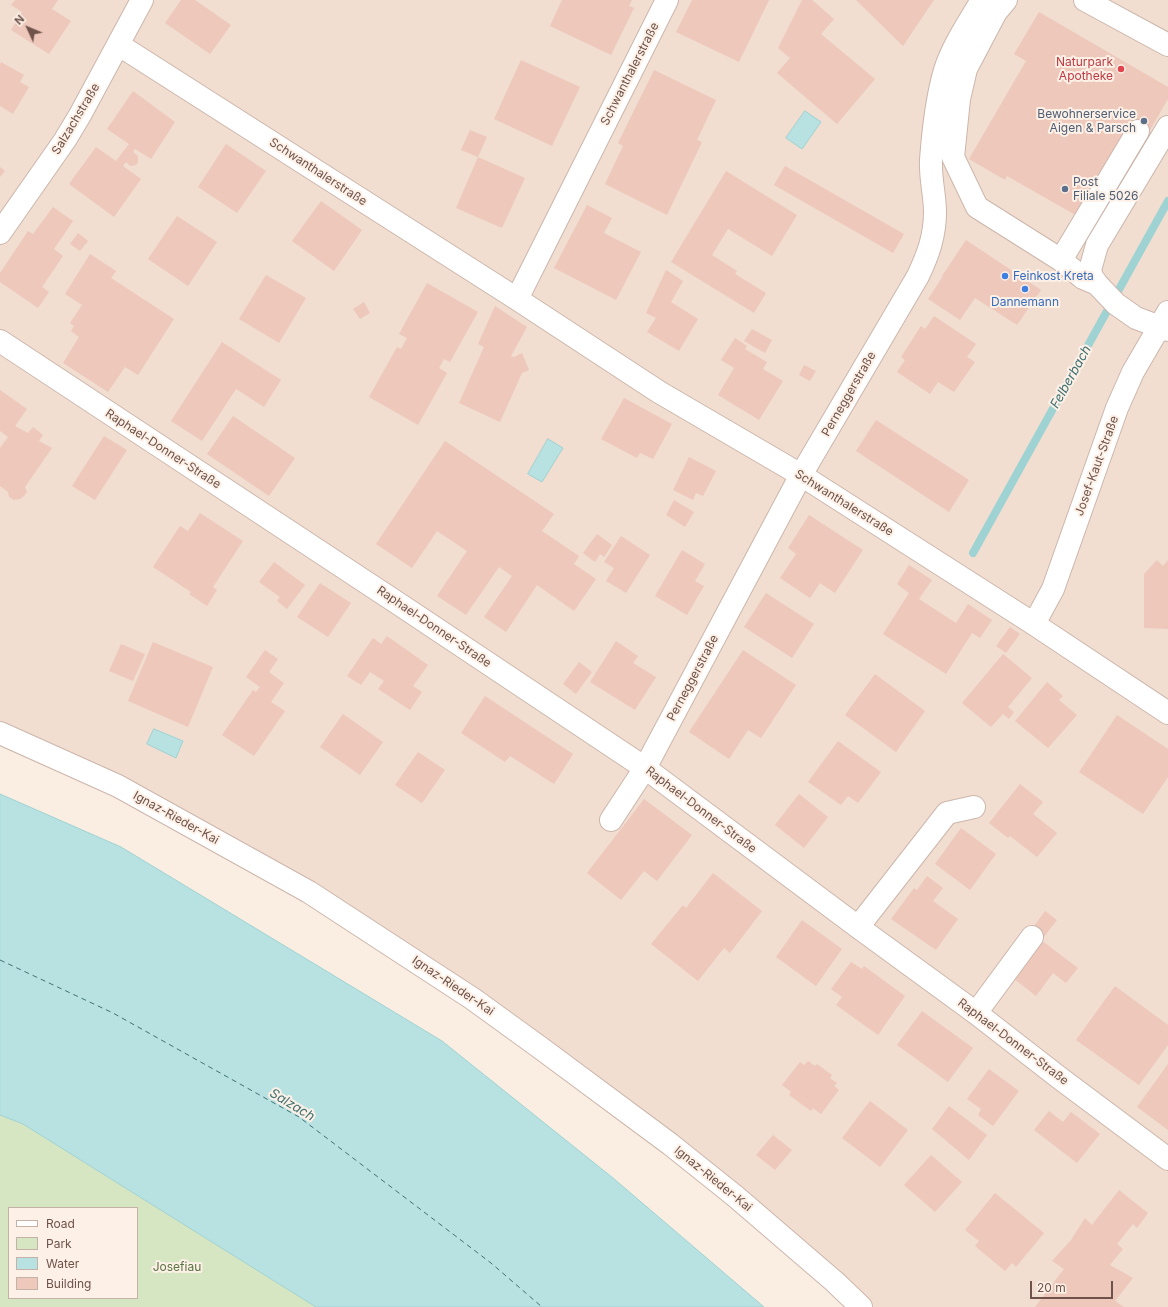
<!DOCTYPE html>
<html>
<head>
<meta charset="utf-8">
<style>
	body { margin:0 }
	#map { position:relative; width:1168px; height:1307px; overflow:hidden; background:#faede1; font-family:Inter,sans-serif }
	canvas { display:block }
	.legend { position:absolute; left:8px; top:1207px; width:130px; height:92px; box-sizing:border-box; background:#fdf1e7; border:1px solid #c4b1a8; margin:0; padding:5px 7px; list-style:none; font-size:12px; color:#6f524a }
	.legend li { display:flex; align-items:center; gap:8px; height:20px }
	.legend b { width:20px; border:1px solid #c4b1a8 }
	.north { position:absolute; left:8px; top:8px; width:40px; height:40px; -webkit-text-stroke:3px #fdf1e7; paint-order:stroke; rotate:314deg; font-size:11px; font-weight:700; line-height:16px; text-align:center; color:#6f524a }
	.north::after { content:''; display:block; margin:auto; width:14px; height:18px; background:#6f524a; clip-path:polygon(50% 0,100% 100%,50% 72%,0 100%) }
	.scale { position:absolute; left:1030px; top:1281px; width:83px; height:18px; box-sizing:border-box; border:2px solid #6f524a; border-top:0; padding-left:5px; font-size:12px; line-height:14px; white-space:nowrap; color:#6f524a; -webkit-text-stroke:3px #fdf1e7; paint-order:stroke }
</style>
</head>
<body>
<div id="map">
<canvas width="1168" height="1307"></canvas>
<ul class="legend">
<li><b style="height:5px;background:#fff"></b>Road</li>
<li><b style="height:11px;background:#d6e6c2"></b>Park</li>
<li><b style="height:11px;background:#b8e1e1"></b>Water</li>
<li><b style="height:11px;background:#edc8bb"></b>Building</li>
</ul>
<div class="north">N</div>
<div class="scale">20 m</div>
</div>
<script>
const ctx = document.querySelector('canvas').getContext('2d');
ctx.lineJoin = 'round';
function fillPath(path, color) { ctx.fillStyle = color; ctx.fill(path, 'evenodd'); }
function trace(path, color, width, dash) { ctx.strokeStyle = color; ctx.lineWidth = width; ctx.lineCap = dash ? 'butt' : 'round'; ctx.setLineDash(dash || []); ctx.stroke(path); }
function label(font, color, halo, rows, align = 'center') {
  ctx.font = font + ' Inter,sans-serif'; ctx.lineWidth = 4; ctx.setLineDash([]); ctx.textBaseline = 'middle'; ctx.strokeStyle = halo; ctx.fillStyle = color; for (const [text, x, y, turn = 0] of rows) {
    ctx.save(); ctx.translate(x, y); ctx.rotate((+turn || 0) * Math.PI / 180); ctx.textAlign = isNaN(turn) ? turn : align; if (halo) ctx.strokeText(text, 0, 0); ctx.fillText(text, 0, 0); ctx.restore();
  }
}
const residential = new Path2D(`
	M 0,0 L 1168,0 L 1168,1307 L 867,1307 L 299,877 L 0,732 Z`);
const green = new Path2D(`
	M 0,1115 L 23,1124 L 316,1307 L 0,1307 ZM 9,1208 L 137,1208 L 137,1298 L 9,1298 Z`);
const water = new Path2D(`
	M 805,111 L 821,122 L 802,149 L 786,138 Z
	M 548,439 L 563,448 L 542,482 L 528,474 Z
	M 154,729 L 183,741 L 176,758 L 147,744 Z
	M 0,794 L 121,847 L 442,1041 L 613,1178 L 764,1307 L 316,1307 L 23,1124 L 0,1115 Z`);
const stream = new Path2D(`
	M 973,553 L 1168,201`);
const ferry = new Path2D(`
	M 0,960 L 113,1013 L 299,1117 L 491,1263 L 542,1307`);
const building = new Path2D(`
	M 15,0 L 58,0 L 52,9 L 71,21 L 49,54 L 11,30 L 22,12 L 11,5 Z
	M 181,0 L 195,0 L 231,25 L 210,54 L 165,23 Z
	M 562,0 L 632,0 L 629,6 L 634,8 L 611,55 L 550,26 Z
	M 692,0 L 769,0 L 739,62 L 676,32 Z
	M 802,0 L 812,0 L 834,19 L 821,34 L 875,79 L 837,124 L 777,73 L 790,58 L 778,48 Z
	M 856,0 L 934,0 L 903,46 Z
	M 1039,12 L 1168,87 L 1168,99 L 1150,130 L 1134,121 L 1079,217 L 1007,176 L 1005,180 L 969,159 L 1026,61 L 1014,54 Z
	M 521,60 L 580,87 L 552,146 L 494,119 Z
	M 1,62 L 24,75 L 20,82 L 29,87 L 13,114 L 0,106 L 0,64 Z
	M 654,70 L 716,100 L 697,140 L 702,142 L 667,215 L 605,184 L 623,146 L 618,143 Z
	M 133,91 L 175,122 L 151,159 L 135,149 L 133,152 L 138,156 L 138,162 L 136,165 L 130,166 L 126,162 L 123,166 L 141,179 L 114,217 L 69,184 L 96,147 L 116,161 L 129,144 L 107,129 Z
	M 470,130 L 487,137 L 478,157 L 461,150 Z
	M 226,144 L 266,171 L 237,213 L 198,187 Z
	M 478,157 L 525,178 L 502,228 L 456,208 Z
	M 785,166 L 904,234 L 893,253 L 774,185 Z
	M 0,167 L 5,171 L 0,177 Z
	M 726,171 L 797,215 L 772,256 L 728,229 L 712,255 L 737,271 L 735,274 L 766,293 L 754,313 L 671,262 Z
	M 321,201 L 362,230 L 334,271 L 292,241 Z
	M 587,205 L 612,218 L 604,233 L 641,252 L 616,300 L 554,268 Z
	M 53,207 L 73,221 L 54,249 L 63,256 L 42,287 L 49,292 L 38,308 L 0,282 L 0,273 L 28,231 L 33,234 Z
	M 177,216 L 217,242 L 188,286 L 148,259 Z
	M 78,233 L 88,241 L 80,251 L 70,244 Z
	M 966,240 L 1041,290 L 1017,325 L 975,298 L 960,320 L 928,299 L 943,276 L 942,276 Z
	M 90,254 L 116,271 L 111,278 L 174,319 L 138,375 L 125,367 L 108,392 L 63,363 L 79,337 L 71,331 L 74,326 L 70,323 L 82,305 L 65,294 Z
	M 666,270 L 683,281 L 671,302 L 698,319 L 679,351 L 647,332 L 656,318 L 646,313 Z
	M 266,275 L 306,298 L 279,343 L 239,319 Z
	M 427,283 L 478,312 L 450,362 L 444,359 L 439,368 L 447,373 L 418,425 L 369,397 L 397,347 L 401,349 L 407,338 L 399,334 Z
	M 364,302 L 370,313 L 360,319 L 353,309 Z
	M 495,306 L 527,327 L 511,356 L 514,357 L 522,353 L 529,370 L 522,373 L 500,422 L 459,403 L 484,347 L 478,344 Z
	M 934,316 L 976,344 L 967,357 L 975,362 L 954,392 L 938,382 L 930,394 L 897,372 L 905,360 L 901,357 L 921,326 L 925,329 Z
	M 752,329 L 772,340 L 765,353 L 744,341 Z
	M 735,338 L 747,346 L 745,349 L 767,362 L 763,369 L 783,381 L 759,420 L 718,395 L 734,368 L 721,360 Z
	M 222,342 L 281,380 L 264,407 L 236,389 L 202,441 L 171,421 Z
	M 804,365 L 816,371 L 810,381 L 799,375 Z
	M 0,390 L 27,409 L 15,426 L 28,433 L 33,427 L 43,435 L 39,441 L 52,448 L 25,487 L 27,492 L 24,496 L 20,499 L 14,500 L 9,497 L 8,492 L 0,486 L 0,448 L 8,437 L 0,431 Z
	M 624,398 L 672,424 L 653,459 L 640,453 L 637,458 L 601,439 Z
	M 233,416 L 295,458 L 269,496 L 207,454 Z
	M 876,420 L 969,480 L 949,512 L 856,451 Z
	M 104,436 L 127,450 L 95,500 L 72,486 Z
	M 445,441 L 554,514 L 542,531 L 579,556 L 574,564 L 596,579 L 574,611 L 537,585 L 506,632 L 484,617 L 512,576 L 499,567 L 466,615 L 437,596 L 467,551 L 437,531 L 412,568 L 376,544 Z
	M 689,457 L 716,471 L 703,496 L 696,493 L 693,500 L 673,490 Z
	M 674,500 L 694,512 L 685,527 L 666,515 Z
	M 200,513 L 243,541 L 213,587 L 217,590 L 207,606 L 189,594 L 191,592 L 153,567 L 180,526 L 188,531 Z
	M 809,515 L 863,550 L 835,593 L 820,583 L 810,598 L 780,578 L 796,554 L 788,548 Z
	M 597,534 L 612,545 L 604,557 L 600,554 L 595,562 L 583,553 Z
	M 621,536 L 650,555 L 626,593 L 606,581 L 614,568 L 604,562 Z
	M 682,550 L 705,564 L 695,581 L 704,586 L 687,615 L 655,596 Z
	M 1157,560 L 1163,566 L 1168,560 L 1168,629 L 1144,628 L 1144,574 Z
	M 274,562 L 305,585 L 287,609 L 277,601 L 280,597 L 259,582 Z
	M 909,565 L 932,580 L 919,599 L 956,623 L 968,604 L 992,620 L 980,638 L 972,633 L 946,674 L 883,634 L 909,593 L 897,584 Z
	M 320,583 L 351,603 L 328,637 L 297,617 Z
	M 766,593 L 814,624 L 792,658 L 744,627 Z
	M 1010,627 L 1020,634 L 1006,653 L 996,646 Z
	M 387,636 L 428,665 L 413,686 L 422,692 L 410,710 L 378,689 L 384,681 L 370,672 L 361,685 L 347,676 L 373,638 L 381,644 Z
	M 616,641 L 638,656 L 633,663 L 656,677 L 635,710 L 590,682 Z
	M 153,642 L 213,667 L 188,727 L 128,701 Z
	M 121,644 L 145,654 L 133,681 L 109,671 Z
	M 265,650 L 278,659 L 269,672 L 284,683 L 271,702 L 285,711 L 254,756 L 222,735 L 253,690 L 256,692 L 260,687 L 246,677 Z
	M 743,650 L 796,685 L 761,738 L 748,730 L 729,759 L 689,732 Z
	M 1003,654 L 1032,678 L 1008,707 L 1014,712 L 1009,719 L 1003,714 L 991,727 L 962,703 Z
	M 579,662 L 592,672 L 576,694 L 563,684 Z
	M 875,674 L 925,711 L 896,752 L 845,715 Z
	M 1047,682 L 1063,696 L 1059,700 L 1077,715 L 1048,748 L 1015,721 Z
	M 485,696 L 573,754 L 554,784 L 510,756 L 505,762 L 461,733 Z
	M 343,714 L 383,742 L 360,775 L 320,747 Z
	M 1117,715 L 1168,749 L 1168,777 L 1143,814 L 1079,772 Z
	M 838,741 L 881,772 L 858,803 L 848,796 L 841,805 L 808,782 Z
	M 418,752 L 445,770 L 422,803 L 395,785 Z
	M 1020,784 L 1043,802 L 1033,814 L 1057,833 L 1037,857 L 1010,836 L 1008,838 L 989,823 Z
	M 799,794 L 828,817 L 804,848 L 775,825 Z
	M 644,799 L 692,835 L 657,881 L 644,871 L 621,900 L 587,873 Z
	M 961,828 L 996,854 L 970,890 L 935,864 Z
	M 713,873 L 762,911 L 730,953 L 724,948 L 698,981 L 651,944 L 683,905 L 686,908 Z
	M 927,876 L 943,888 L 933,901 L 958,919 L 936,950 L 891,919 L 914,888 L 917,890 Z
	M 1045,911 L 1057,920 L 1044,937 L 1032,929 Z
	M 802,920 L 842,949 L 816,986 L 776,957 Z
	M 1037,937 L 1078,968 L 1066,983 L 1053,973 L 1036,996 L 1009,975 Z
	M 851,962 L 862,969 L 864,966 L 905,996 L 878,1035 L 836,1005 L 842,997 L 831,989 Z
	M 1115,986 L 1168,1025 L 1168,1045 L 1139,1085 L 1076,1040 Z
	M 922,1011 L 973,1048 L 948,1082 L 897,1045 Z
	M 808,1061 L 815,1066 L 817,1064 L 832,1075 L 830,1078 L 837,1083 L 834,1086 L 839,1090 L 821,1114 L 813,1108 L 811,1111 L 789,1095 L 791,1092 L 782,1085 L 800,1062 L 804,1065 Z
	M 1168,1064 L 1168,1130 L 1137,1107 Z
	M 989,1069 L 1019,1091 L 993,1126 L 978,1115 L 981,1109 L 967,1099 Z
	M 870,1101 L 908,1130 L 880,1167 L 842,1138 Z
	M 949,1106 L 987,1135 L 969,1160 L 932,1129 Z
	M 1049,1111 L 1063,1122 L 1071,1112 L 1100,1134 L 1077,1163 L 1034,1130 Z
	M 773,1135 L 792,1150 L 775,1170 L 756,1155 Z
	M 931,1155 L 962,1182 L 935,1212 L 904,1185 Z
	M 1119,1190 L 1148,1213 L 1137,1228 L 1133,1224 L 1117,1244 L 1123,1249 L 1110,1265 L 1133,1278 L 1115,1301 L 1124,1307 L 1035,1307 L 1064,1269 L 1052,1261 L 1071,1240 L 1085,1218 L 1092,1225 Z
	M 995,1193 L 1044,1233 L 1016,1267 L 1012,1263 L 1005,1271 L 975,1246 L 979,1241 L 965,1230 Z`);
const minor = new Path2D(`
	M 1085,0 L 1168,45
	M 119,45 L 517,299 L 659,392 L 801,475 L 1034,624 L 1168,713
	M 945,97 L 959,99 L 966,69 L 996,12 L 1006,0
	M 959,99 L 953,157 L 977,207 L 1061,260 L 1083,278 L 1097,284
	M 1168,127 L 1097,245 L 1090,270 L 1092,277 L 1097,284 L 1116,304 L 1136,318 L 1168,330
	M 0,233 L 65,140 L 80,115 L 142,0
	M 1061,260 L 1138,131
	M 517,299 L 667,0
	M 0,341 L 399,604 L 645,768 L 858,927 L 976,1013 L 1061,1079 L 1168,1159
	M 1034,624 L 1053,589 L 1117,408 L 1133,372 L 1168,312
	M 0,733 L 118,786 L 309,892 L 473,999 L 542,1049 L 670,1144 L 735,1196 L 835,1282 L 861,1307
	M 611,820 L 645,768 L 801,475 L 918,276 C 928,255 935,236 935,212 C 935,195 930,178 931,160 C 933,132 937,97 945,70 C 953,45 969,22 982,0
	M 858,927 L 947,813 L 974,807
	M 976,1013 L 1032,937`);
const markers = [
	[1121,69,4,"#e0444e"],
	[1144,121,4,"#5c6f8a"],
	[1065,189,4,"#5c6f8a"],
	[1005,276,4,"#3f7fe0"],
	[1025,289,4,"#3f7fe0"]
];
const healthNames = [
	["Naturpark",1113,62],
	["Apotheke",1113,76]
];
const streetNames = [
	["Schwanthalerstraße",630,74,-63],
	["Salzachstraße",76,119,-59],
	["Schwanthalerstraße",318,172,33],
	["Perneggerstraße",849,394,-60],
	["Raphael-Donner-Straße",163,449,33],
	["Josef-Kaut-Straße",1097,466,-70],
	["Schwanthalerstraße",844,503,32],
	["Raphael-Donner-Straße",434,627,34],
	["Perneggerstraße",693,678,-62],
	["Raphael-Donner-Straße",701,810,37],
	["Ignaz-Rieder-Kai",176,818,29],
	["Ignaz-Rieder-Kai",453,986,34],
	["Raphael-Donner-Straße",1013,1042,37],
	["Ignaz-Rieder-Kai",713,1179,39]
];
const serviceNames = [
	["Bewohnerservice",1136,114],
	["Aigen & Parsch",1136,128],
	["Post",1073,182,"left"],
	["Filiale 5026",1073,196,"left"]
];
const shopNames = [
	["Feinkost Kreta",1013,276],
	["Dannemann",1025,302,"center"]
];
const parkNames = [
	["Josefiau",177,1267]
];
const waterNames = [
	["Felberbach",1071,377,-61],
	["Salzach",292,1105,31]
];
fillPath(residential, '#f1ded0');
fillPath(green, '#d6e6c2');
fillPath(water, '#b8e1e1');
trace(water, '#9fd2d2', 1);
trace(stream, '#9fd2d2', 8);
trace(ferry, '#407274', 1, [5, 4]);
fillPath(building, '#edc8bb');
trace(minor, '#ccb6ac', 24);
trace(minor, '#fff', 22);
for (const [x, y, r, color] of markers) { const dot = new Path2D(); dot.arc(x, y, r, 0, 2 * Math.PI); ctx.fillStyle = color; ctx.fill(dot); trace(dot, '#fdf1e7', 1.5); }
label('12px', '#be3a42', '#fdf1e7', healthNames, 'right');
label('12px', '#6f524a', '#fdf1e7', streetNames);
label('12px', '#4e5e75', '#fdf1e7', serviceNames, 'right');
label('12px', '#366cbe', '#fdf1e7', shopNames, 'left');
label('12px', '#597443', '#fdf1e7', parkNames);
label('italic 13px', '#407274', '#fdf1e7', waterNames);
</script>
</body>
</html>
